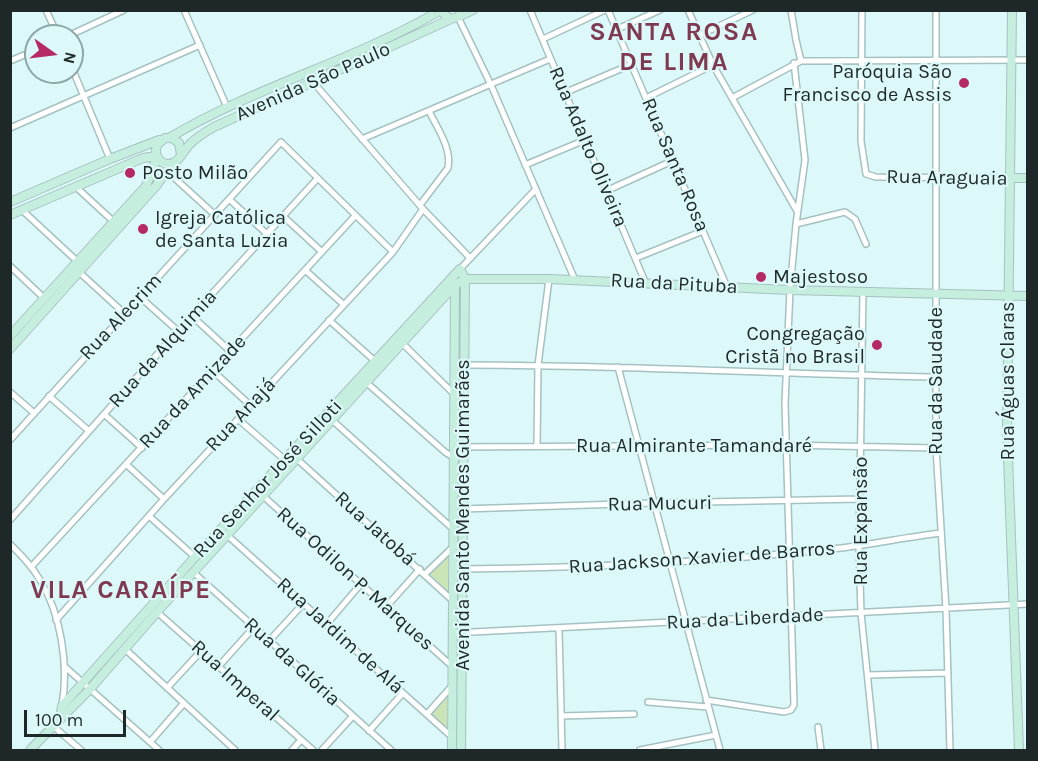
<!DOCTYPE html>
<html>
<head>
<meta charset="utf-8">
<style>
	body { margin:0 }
	#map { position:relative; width:1038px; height:761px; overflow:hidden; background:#dcf8f8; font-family:Karla,sans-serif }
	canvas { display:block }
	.frame { position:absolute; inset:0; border:12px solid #1e2828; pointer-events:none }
	.north { position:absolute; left:24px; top:24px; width:60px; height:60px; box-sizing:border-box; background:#dcf8f8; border:2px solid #90a5a5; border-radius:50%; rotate:104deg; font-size:16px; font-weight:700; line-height:24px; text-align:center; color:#1e2828 }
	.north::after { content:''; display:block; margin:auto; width:21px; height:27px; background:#b52a64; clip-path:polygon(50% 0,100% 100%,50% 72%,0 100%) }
	.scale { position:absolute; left:24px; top:710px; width:102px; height:27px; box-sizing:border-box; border:3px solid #1e2828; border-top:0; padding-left:8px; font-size:18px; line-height:21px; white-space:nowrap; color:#1e2828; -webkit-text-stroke:4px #dcf8f8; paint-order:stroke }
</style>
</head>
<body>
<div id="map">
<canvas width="1038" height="761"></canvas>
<div class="frame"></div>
<div class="north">N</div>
<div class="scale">100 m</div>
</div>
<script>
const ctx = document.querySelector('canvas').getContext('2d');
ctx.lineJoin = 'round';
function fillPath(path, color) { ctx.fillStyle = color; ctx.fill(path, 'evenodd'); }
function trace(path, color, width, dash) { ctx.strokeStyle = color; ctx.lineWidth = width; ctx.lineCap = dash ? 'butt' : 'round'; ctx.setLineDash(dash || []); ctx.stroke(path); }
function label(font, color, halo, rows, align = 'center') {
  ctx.font = font + ' Karla,sans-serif'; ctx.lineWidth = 4.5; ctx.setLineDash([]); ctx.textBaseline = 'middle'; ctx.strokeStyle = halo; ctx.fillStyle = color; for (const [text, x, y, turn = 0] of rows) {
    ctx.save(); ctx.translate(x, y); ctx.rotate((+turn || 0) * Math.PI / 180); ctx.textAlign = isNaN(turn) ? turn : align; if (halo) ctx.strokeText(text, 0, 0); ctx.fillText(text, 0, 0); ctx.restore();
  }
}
const green = new Path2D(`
	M 448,556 L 449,593 L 430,574 Z
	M 448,697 L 447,729 L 430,714 Z`);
const street = new Path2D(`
	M 46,10 L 58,36
	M 184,10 L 227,107
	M 530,10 L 646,284
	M 608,10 L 727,287
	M 688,10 L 713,65 L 797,211
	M 791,10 L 796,40 L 801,61
	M 862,10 L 861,141 L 866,174 L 876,177 L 1011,178
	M 936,10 L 936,448 L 946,609 L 950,750
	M 458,17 L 491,85 L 575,280
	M 615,30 L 660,10
	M 700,35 L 753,10
	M 68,36 L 124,10
	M 543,39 L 605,10
	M 10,61 L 36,50
	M 72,68 L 110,159
	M 313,82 L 423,209 L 470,258
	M 564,93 L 630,65
	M 646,98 L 713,65
	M 732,98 L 801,61 L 1028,60
	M 10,128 L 200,45
	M 362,139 L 550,59
	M 525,165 L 585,140
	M 168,172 L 215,215
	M 76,187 L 114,222
	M 606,191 L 672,161
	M 229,199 L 267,234
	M 420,205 L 448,168 C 452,148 437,128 429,111
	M 22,210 L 78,262
	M 283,216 L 322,252
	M 796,224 L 845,212 L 855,219 L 866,244
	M 636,258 L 703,231
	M 10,266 L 45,299
	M 460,269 L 536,189
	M 305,270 L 343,304
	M 79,272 L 125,314
	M 863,291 L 859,546 L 861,613 L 875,750
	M 140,297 L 178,331
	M 192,316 L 230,351
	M 329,320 L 376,362
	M 402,343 L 453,393
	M 464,365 C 621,365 778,374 935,377
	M 618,367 L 720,750
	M 213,371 L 250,405
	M 367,383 L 445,452 L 453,457 L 462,457
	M 10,392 L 34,413
	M 49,396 L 89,431
	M 104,414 L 142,448
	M 238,419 L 285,460
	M 332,420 L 452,528
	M 10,440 L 281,142 L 393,252
	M 537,446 L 538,365 L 549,279
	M 453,447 L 786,445 L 936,448
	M 297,459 L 452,600
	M 127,465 L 164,499
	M 262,495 L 453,667
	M 462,509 L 653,503 L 859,499
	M 149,516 L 195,557
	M 10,520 L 178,331 L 317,179
	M 227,535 L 452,737
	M 10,544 C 21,555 32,566 40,580 C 61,614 69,666 62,705
	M 31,567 L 355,216
	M 461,569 C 588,568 715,562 841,548 C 874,544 907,537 941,533
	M 193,572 L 391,750
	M 425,574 L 452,548
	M 386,607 L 420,569
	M 157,612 L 313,750
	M 56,620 L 164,499 L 393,252 L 423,209
	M 326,625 L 360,585
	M 559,629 L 562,750
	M 453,633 L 1028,604
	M 269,641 L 303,604
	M 125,649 L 235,750
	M 64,666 L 159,750
	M 219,666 L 254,627
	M 868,675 L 948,673
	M 167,688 L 202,650
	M 706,700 L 784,712 L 791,710 L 794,705 L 785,403 L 790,290 L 796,224 L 805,160 L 794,63
	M 648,702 L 708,707
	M 427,714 L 452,686
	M 561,716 L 634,714
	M 54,727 L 81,750
	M 818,727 L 821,750
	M 369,731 L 403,693
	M 150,742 L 184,703
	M 292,750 L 301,740
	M 322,750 L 352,717
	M 640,750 L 716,735`);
const secondary = new Path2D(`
	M 442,10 C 445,18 451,20 458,17 L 463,10
	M 1012,10 L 1007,431 L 1019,750
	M 460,16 L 473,10
	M 169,138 C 256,86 354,61 441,10
	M 181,155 L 179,143 L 172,138 L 165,138 L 157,145 C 153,156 162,169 175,162 C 181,158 185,149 190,144 C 197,137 205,132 214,127 L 451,19
	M 1011,178 L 1028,178
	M 10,202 L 110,159 L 159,140
	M 10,215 L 143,158 L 156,156
	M 10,336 L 146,186 L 157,157
	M 10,349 L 156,186 L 173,163
	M 60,720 L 62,706 L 195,557 L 460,269 L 465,279 L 461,750
	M 30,750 L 90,689 L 157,612 L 455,285 L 465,279 L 549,279 L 790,290 L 1028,296
	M 452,750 L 455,284`);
const markers = [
	[964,83,6,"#b52a64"],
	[130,173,6,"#b52a64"],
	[143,229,6,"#b52a64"],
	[761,277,6,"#b52a64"],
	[877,345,6,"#b52a64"]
];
const poiNames = [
	["Paróquia São",952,72,"right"],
	["Francisco de Assis",952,95,"right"],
	["Posto Milão",142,173],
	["Igreja Católica",155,218],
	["de Santa Luzia",155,241],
	["Majestoso",773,277],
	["Congregação",865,334,"right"],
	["Cristã no Brasil",865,357,"right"]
];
const streetNames = [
	["Avenida São Paulo",313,82,-24],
	["Rua Adalto Oliveira",588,147,67],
	["Rua Santa Rosa",675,165,67],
	["Rua Araguaia",947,178,1],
	["Rua da Pituba",674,284,3],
	["Rua Alecrim",121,317,-47],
	["Rua da Alquimia",163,349,-48],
	["Rua da Saudade",936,381,-90],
	["Rua Águas Claras",1008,381,-90],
	["Rua da Amizade",193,392,-47],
	["Rua Anajá",241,415,-47],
	["Rua Almirante Tamandaré",694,446],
	["Rua Senhor José Silloti",268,479,-47],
	["Rua Mucuri",660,504,-1],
	["Avenida Santo Mendes Guimarães",463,515,-90],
	["Rua Expansão",861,521,-90],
	["Rua Jatobá",375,529,42],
	["Rua Jackson Xavier de Barros",702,558,-4],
	["Rua Odilon P. Marques",355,579,42],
	["Rua da Liberdade",745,619,-3],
	["Rua Jardim de Alá",340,636,42],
	["Rua da Glória",292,662,42],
	["Rua Imperal",235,681,42]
];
const districtNames = [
	["SANTA ROSA",674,33],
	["DE LIMA",674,63],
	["VILA CARAÍPE",121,591]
];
fillPath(green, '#cae4b5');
trace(street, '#a6c1c1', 8);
trace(secondary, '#a6c1c1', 10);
trace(street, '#fff', 5);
trace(secondary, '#c6eede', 8);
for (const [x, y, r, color] of markers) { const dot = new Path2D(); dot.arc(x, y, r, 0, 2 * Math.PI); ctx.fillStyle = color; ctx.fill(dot); trace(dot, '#dcf8f8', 2); }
label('20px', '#1e2828', '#dcf8f8', poiNames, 'left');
label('20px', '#1e2828', '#dcf8f8', streetNames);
ctx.letterSpacing = '1.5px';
label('bold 26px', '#7f3951', '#dcf8f8', districtNames);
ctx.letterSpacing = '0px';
</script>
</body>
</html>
